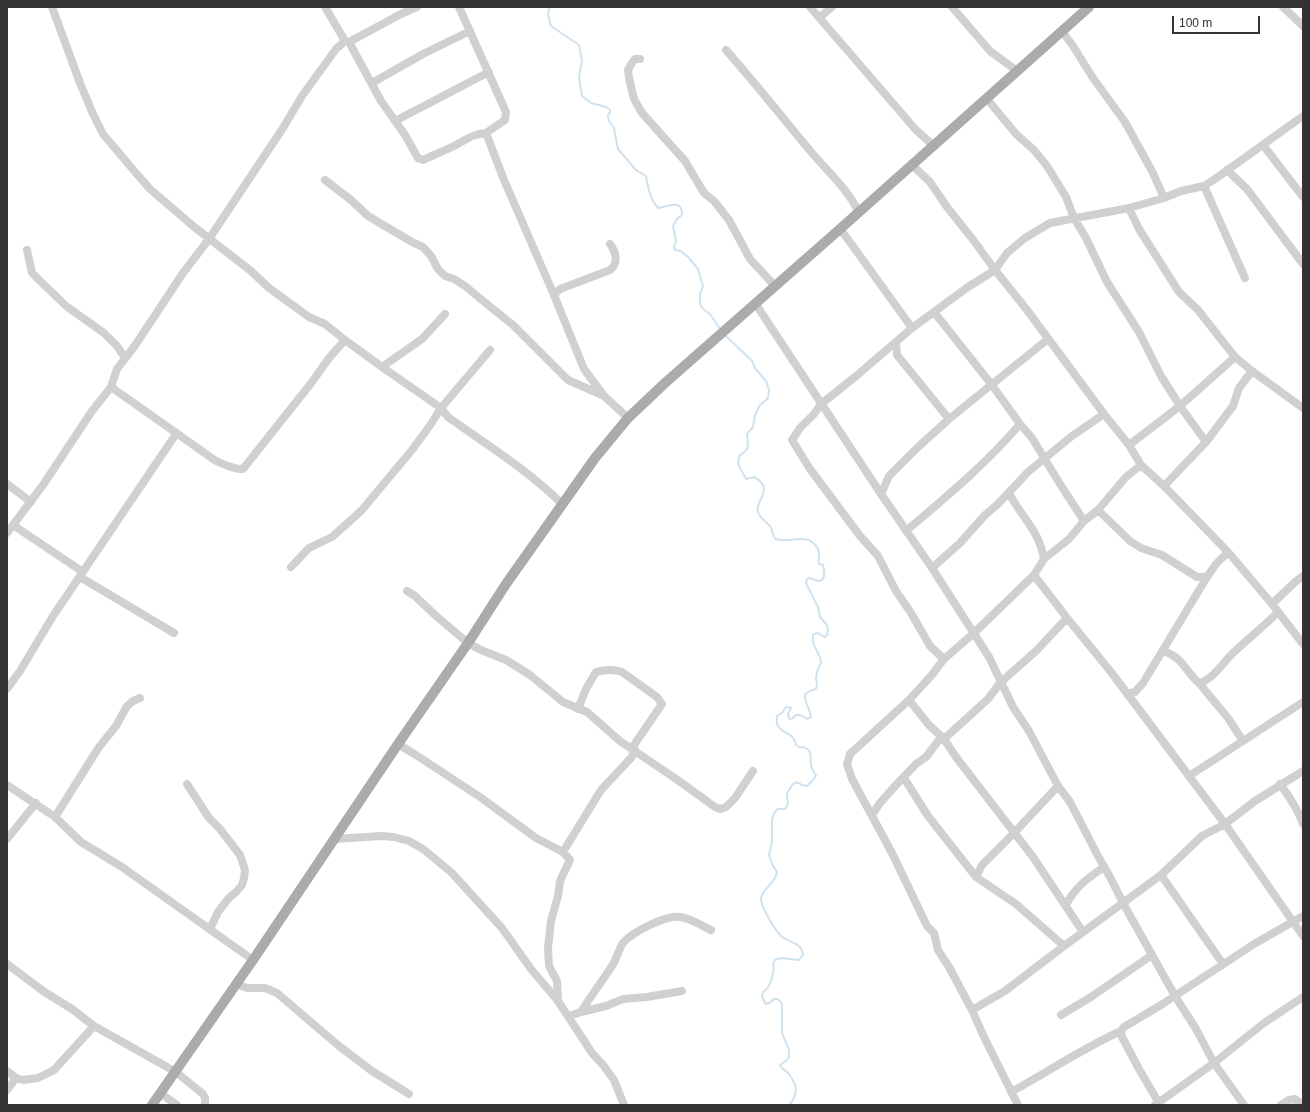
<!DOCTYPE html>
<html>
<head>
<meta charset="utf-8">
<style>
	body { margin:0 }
	#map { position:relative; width:1310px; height:1112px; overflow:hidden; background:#fff; font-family:Helvetica,sans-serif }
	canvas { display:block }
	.frame { position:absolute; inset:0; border:8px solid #333; pointer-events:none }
	.scale { position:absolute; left:1172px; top:16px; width:88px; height:18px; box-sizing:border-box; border:2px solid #333; border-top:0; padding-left:5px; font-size:12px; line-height:14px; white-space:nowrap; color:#333; -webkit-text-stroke:3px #fff; paint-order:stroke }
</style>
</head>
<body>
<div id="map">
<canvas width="1310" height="1112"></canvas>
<div class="frame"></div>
<div class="scale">100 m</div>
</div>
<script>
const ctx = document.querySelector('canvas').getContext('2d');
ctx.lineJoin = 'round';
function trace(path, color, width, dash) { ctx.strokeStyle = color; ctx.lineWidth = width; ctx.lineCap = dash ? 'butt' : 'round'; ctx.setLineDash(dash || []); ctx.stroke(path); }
const stream = new Path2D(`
	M 549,7 L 548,15 L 551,26 L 579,45 L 582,61 L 579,77 L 582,96 L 591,103 L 606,107 L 610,110 L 610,112 L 608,116 L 609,121 L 614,128 L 618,149 L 636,170 L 646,176 C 648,188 650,199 658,208 C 667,207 683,198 682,215 L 677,219 L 673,226 L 676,241 L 674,247 L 675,250 L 681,251 L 689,258 L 698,269 L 703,286 L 700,294 L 700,304 L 703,309 L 710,314 L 720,329
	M 725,335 L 752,361 L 755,368 L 766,381 L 769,390 L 768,398 L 760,405 L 755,415 L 753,427 L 747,434 C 748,445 750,450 740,455 C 735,466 742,469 746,479 L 754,477 C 776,489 754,501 758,512 C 759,517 766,522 770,526 C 773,530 772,537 776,539 C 778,540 780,540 783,540 C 797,541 809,533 818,549 C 821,555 817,559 819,564 L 823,565 C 824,570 826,576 822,580 L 818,581 L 810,578 L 807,579 L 806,583 L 818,607 L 820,617 L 827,625 L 828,630 L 827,635 L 825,637 C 821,636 820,633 816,633 L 813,635 C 811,648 821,652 821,663 C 818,668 816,673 816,679 C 817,683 818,684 816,689 C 795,693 810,705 811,717 L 807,719 L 800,715 L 796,715 L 793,718 L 789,719 L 788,714 L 791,708 L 786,707 L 782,713 L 777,716 C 774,736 793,728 796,745 L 799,747 C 816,747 808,759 812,769 C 813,771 814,773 816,775 L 814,779 L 807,786 L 802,785 L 797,782 L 793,784 L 787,793 C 786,801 791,801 785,809 L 778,809 L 774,813 L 772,820 L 772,842 L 769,855 L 772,864 L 777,872 C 775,885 762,888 761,898 C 760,906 775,930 781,936 C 789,943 802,942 803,955 L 799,960 L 781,958 L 775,960 L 773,963 C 775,972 771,987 763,992 L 762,996 L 765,1003 L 766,1004 L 771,1002 L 774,999 C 778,998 780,1000 782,1004 L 782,1033 L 789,1050 L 789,1057 L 786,1061 L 780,1065 C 782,1070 786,1070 789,1074 C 797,1085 799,1094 789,1105`);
const minor = new Path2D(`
	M 52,7 L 80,83 L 93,114 L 103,134 L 136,173 L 150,189 L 193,226 L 251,271 L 269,288 L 309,317 L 325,324 L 345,340 L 382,367 L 441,408 L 448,417 C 487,445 528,470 562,504
	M 325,7 L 345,41
	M 459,7 L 506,112 L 505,120 L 486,133 L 504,180 L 554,295 L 584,369 L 604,396 L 628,418
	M 810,7 L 916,130 L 934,146
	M 952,7 L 990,51 L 1017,71
	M 1283,7 L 1303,26
	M 820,17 L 832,7
	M 1062,31 L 1073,46 L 1093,78 L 1125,122 L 1153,173 L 1164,198
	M 349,42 L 381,101 L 405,135 L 418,158 L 423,160 C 433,155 444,151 454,146 C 466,140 472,134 486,133
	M 726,50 C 755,83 783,118 812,153 C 828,172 848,189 859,213
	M 640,59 L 635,59 L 632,63 L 628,70 L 629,78 L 634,99 L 642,113 L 685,161 L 704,193 L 714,201 L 729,220 L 750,259 L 775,286
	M 372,83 L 423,54 L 470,31
	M 987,99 L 1016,134 L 1034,150 L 1047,166 L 1066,197 L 1074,218 L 1086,238 L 1107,282 L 1139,332 L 1161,376 L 1180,406 L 1206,442
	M 395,121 L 489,72
	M 1263,145 L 1303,197
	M 912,165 L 930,182 L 947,207 L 974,241 L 995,270 L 1027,310 L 1104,414 L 1129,445 L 1141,465 L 1164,486 L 1228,552 L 1272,604 L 1303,644
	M 1227,170 L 1247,189 L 1303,264
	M 325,180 L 351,200 L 368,216 L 412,242 L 423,247 L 431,256 L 438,269 L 445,276 L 454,279 L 465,286 L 488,305 L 513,325 L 568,380 L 602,395
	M 1204,186 L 1245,278
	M 1129,208 L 1139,229 L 1179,292 L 1198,310 L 1235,357 L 1252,371 L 1303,408
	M 840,229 L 847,238 L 912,328
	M 27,250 L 32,273 L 66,306 L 104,333 L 117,346 L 125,358
	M 554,295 L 560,289 L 610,270 C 619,263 616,252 610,244
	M 755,303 L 881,494 L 932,568 L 989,657 L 1013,707 L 1029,731 L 1058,786 L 1070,802 L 1098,856 L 1110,877 L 1123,903 L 1175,996 L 1196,1029 L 1214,1063 L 1244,1105
	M 934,312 L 992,385 L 1020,424 L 1032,438 L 1060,484 L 1084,521
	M 896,342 L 897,355 L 949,419
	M 382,367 L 422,339 L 445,314
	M 111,387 L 216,461 C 224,464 234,470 243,469 L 312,382 L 329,358 L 345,340
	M 1129,445 L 1180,406 L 1235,357
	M 7,484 L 31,502
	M 1164,486 L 1206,442 L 1233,406 L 1239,388 L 1252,371
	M 1009,493 C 1022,518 1039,530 1044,559
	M 881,494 L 889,476 L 917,448 L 949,419 L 1048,339
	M 1098,510 L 1130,541 L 1141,548 L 1162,555 L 1197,577 L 1207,577
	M 13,525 L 83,572
	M 906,531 C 946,497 986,464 1020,424
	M 7,533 L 43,485 L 92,411 L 111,387 L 117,369 L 134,347 L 183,273 L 209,239 L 283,128 L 302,96 L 336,49 L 345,41 L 349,42 L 401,14 L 417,7
	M 291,567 L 309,548 L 332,537 L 361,511 L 412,450 L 431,424 L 441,408 L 490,350
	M 932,568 L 960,543 L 985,515 L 998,504 L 1028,472 L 1072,436 L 1104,414
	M 1034,575 L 1067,618 L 1111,672 L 1225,824 L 1303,936
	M 80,577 L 174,633
	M 407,591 L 415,596 L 435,615 L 468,643 L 481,650 L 506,660 L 530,675 L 563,702 L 587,712 L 620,741 L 679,781 L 715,807 L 720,809 L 726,807 L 735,798 L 753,771
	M 1272,604 L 1295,582 L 1303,576
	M 1163,651 C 1183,657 1185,671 1199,683 C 1214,679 1223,662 1234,652 C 1248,639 1264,626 1278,612
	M 944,659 L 930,646 L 911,613 L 896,591 L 878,556 L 860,536 L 810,469 L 792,440 L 800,428 L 814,414 L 821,404 L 855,377 L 912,328 L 968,287 L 995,270 L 1007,253 L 1025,238 L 1050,223 L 1129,208 L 1164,198 L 1181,191 L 1204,186 L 1215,179 L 1303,116
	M 1199,683 L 1228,718 L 1243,741
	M 7,689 L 20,671 L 53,616 L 176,434
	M 1127,694 L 1135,692 L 1143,683 L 1207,577 L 1216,564 L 1228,552
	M 909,700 L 929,725 L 944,739 L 956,757 L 1033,857 L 1083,932
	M 578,709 L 586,689 L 596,672 C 606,669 613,669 622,672 L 657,697 L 662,704 L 632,748
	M 398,744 L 416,755 L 480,797 L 536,838 L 563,852 L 570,860 L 560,881 L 558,896 L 551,921 L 548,948 L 549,966 L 557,981 L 558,1001
	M 1189,776 L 1303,702
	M 904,778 L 928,816 L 976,877 L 1016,904 L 1064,946
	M 187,784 L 209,818 L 220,829 L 240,855 L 245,870 L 244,878 L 242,885 L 237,891 L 228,899 L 218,912 L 210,929
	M 1280,784 C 1289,796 1298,809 1303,824
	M 7,785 L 55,817 L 81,842 L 122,867 L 253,960
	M 872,815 L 880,803 L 896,785 L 916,764 L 926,757 L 939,740 L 944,739 L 988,699 L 1001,682 L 1036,651 L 1067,618
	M 55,817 L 99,747 L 116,726 L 127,706 L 133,701 L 140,698
	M 7,839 L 36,803
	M 335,839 L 382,836 L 394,837 L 409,841 L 423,849 L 451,872 L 502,928 L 531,969 L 558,1001 L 592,1053 L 603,1065 L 614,1080 L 624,1105
	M 563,852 L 601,790 L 631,758 L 635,750
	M 1161,875 L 1223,964
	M 976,877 L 982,865 L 1014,833 L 1058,786
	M 1066,905 C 1075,887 1088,878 1104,867
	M 7,964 L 43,991 L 72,1009 L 94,1026 L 176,1072 L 203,1094 L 205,1098 L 205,1105
	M 237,984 L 247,988 L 265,988 L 277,993 L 339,1046 L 372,1071 L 409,1094
	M 972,1010 L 1005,991 L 1064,946 L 1161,875 L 1202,836 L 1225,824 L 1255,801 L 1303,771
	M 581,1012 C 591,996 602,981 612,966 C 617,959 618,950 623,943 C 632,932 666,915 680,917 C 691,918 702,926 711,930
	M 1061,1015 L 1091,997 L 1152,955
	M 569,1016 L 581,1012 L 606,1006 L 623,999 L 647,997 L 682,991
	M 7,1071 L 16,1078 L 23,1080 L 38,1078 L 54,1070 L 94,1026
	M 7,1090 L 16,1078
	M 1011,1092 C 1048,1072 1083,1048 1121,1031
	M 160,1093 L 177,1105
	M 1018,1105 L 983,1035 L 972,1010 L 949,967 L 938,950 L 934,933 L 927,926 L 892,853 L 852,779 L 847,764 L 850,754 L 909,700 L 931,676 L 944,659 L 974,633 L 1034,575 L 1044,559 L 1069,539 L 1084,521 L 1098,510 L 1126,477 L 1141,465
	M 1155,1105 L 1214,1063 L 1264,1023 L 1303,997
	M 1160,1105 L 1139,1069 L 1122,1037 L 1121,1031 L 1124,1027 L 1161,1005 L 1254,944 L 1303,916
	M 1281,1105 L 1289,1100 L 1295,1099 L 1303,1105`);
const major = new Path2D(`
	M 152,1105 L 253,960 L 398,744 L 468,643 L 506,584 L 595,458 L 628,418 L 665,383 L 840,229 L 1089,7`);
trace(stream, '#cfe2ee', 2);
trace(minor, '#d0d0d0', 8);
trace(major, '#ababab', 10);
</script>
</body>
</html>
